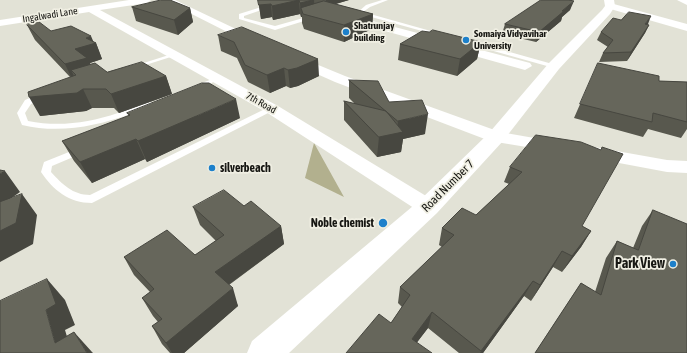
<!DOCTYPE html>
<html>
<head>
<meta charset="utf-8">
<style>
	body { margin:0 }
	canvas { display:block; background:#e2e2d6 }
</style>
</head>
<body>
<canvas width="687" height="353"></canvas>
<script>
const ctx = document.querySelector('canvas').getContext('2d');
ctx.lineJoin = 'round';
function fillPath(path, color) { ctx.fillStyle = color; ctx.fill(path, 'evenodd'); }
function trace(path, color, width, dash) { ctx.strokeStyle = color; ctx.lineWidth = width; ctx.lineCap = dash ? 'butt' : 'round'; ctx.setLineDash(dash || []); ctx.stroke(path); }
function label(font, color, halo, rows, align = 'center') {
  ctx.font = font + ' "Asap Condensed",sans-serif'; ctx.lineWidth = 3.5; ctx.setLineDash([]); ctx.textBaseline = 'middle'; ctx.strokeStyle = halo; ctx.fillStyle = color; for (const [text, x, y, turn = 0] of rows) {
    ctx.save(); ctx.translate(x, y); ctx.rotate((+turn || 0) * Math.PI / 180); ctx.textAlign = isNaN(turn) ? turn : align; if (halo) ctx.strokeText(text, 0, 0); ctx.fillText(text, 0, 0); ctx.restore();
  }
}
const green = new Path2D(`
	M 314,143 L 344,197 L 305,178 Z`);
const lane = new Path2D(`
	M 382,0 L 388,0 L 370,7 L 363,12 L 445,35 L 440,36 L 357,13 L 366,5 Z
	M 271,4 L 273,6 L 244,16 L 244,18 L 275,26 L 314,15 L 317,17 L 275,30 L 239,19 L 239,14 Z
	M 467,40 L 556,65 L 557,66 L 554,68 L 465,43 L 464,42 Z
	M 172,54 L 177,55 L 136,68 L 131,67 Z
	M 215,78 L 220,79 L 196,90 L 189,88 Z
	M 42,93 L 46,95 L 45,97 L 31,104 L 25,113 L 28,121 C 59,127 88,123 118,113 C 128,109 139,105 150,102 L 154,104 C 149,109 138,111 131,114 C 96,126 60,134 22,125 L 17,113 L 25,100 Z
	M 269,107 L 272,107 L 276,109 L 92,203 C 69,203 53,190 41,172 L 44,162 L 79,148 L 85,148 L 87,150 L 85,152 L 52,166 L 51,172 C 62,184 73,195 90,195 Z`);
const street = new Path2D(`
	M 129,0 L 151,0 L 147,3 L 100,10 L 278,106 L 436,202 L 439,207 L 436,212 L 428,215 L 420,212 L 266,112 L 89,12 L 0,26 L 0,20 Z
	M 164,0 L 175,0 L 259,40 L 261,42 L 259,44 L 251,44 Z
	M 677,0 L 687,0 L 687,5 Z
	M 610,3 L 687,24 L 687,31 L 607,8 L 607,4 Z
	M 346,14 L 530,63 L 532,66 L 525,70 L 342,19 L 341,17 Z
	M 294,55 L 345,76 L 500,132 L 557,142 L 563,143 L 566,147 L 563,151 L 557,152 L 490,141 L 335,82 L 290,62 L 288,59 Z
	M 594,147 L 667,160 L 687,161 L 687,173 L 667,172 L 587,157 L 585,153 L 587,149 Z`);
const secondary = new Path2D(`
	M 604,0 L 614,0 L 615,6 L 610,14 L 559,69 L 503,141 L 437,213 L 289,353 L 247,353 L 252,341 L 419,201 L 489,133 L 549,63 L 602,10 L 605,6 Z`);
const wall = new Path2D(`
	M 258,0 L 349,0 L 335,4 L 373,14 L 372,29 L 344,42 L 304,29 L 302,23 L 302,17 L 301,17 L 300,14 L 273,20 L 272,17 L 261,19 Z
	M 541,0 L 572,0 L 570,10 L 562,17 L 561,21 L 536,42 L 502,34 L 505,24 Z
	M 132,7 L 190,8 L 193,22 L 178,35 L 136,21 Z
	M 27,25 L 94,42 L 96,43 L 102,59 L 90,63 L 90,64 L 107,72 L 166,76 L 172,94 L 119,113 L 114,108 L 92,108 L 86,111 L 40,116 L 70,77 L 35,40 Z
	M 647,25 L 649,25 L 645,33 L 627,61 L 599,62 L 603,53 L 608,47 L 597,40 L 601,32 Z
	M 218,35 L 319,76 L 298,86 L 290,88 L 286,86 L 270,93 L 248,82 L 237,58 L 221,51 Z
	M 481,42 L 477,59 L 457,76 L 398,60 L 400,44 Z
	M 598,63 L 659,81 L 687,82 L 687,129 L 681,138 L 648,129 L 643,137 L 574,118 Z
	M 349,80 L 389,102 L 425,134 L 403,139 L 401,152 L 377,157 L 344,120 L 344,101 L 355,104 L 349,98 Z
	M 127,113 L 240,118 L 147,162 L 145,159 L 92,183 L 74,161 L 62,141 L 129,116 Z
	M 536,135 L 582,226 L 591,231 L 581,247 L 562,272 L 553,267 L 531,301 L 524,296 L 483,353 L 459,353 L 428,328 L 417,342 L 391,323 L 402,307 L 398,303 L 400,287 L 442,247 L 439,245 L 442,228 L 476,215 L 509,184 L 504,182 L 510,167 Z
	M 244,206 L 281,226 L 284,244 L 229,285 L 238,306 L 184,353 L 170,353 L 162,344 L 152,326 L 158,322 L 153,316 L 142,298 L 150,292 L 134,275 L 124,257 L 195,255 L 216,241 L 200,225 L 193,207 Z
	M 653,210 L 687,353 L 535,353 L 581,283 L 595,292 L 606,258 L 617,241 L 633,248 L 642,226 Z`);
const shadedWall = new Path2D(`
	M 299,0 L 300,14 L 273,20 L 272,6 Z
	M 313,0 L 314,0 L 315,13 L 301,8 L 302,17 L 301,17 L 300,3 Z
	M 326,0 L 349,0 L 326,7 Z
	M 574,1 L 570,10 L 562,17 L 561,21 L 536,42 L 539,32 Z
	M 271,4 L 272,17 L 261,19 L 259,5 Z
	M 190,8 L 193,22 L 178,35 L 174,20 Z
	M 373,14 L 372,29 L 344,42 L 344,25 Z
	M 651,16 L 648,24 L 641,32 L 645,24 Z
	M 649,25 L 645,33 L 627,61 L 631,52 Z
	M 91,36 L 94,43 L 96,43 L 102,59 L 90,63 L 95,75 L 76,75 L 71,70 L 76,80 L 73,81 L 65,64 L 75,49 L 86,38 Z
	M 481,42 L 477,59 L 457,76 L 460,59 Z
	M 318,59 L 319,76 L 298,86 L 290,88 L 288,70 Z
	M 284,68 L 286,86 L 270,93 L 267,75 Z
	M 166,76 L 172,94 L 119,113 L 111,94 Z
	M 83,89 L 92,108 L 86,111 L 40,116 L 29,97 Z
	M 236,99 L 240,118 L 147,162 L 138,141 Z
	M 428,114 L 425,134 L 403,139 L 401,152 L 377,157 L 379,137 L 397,133 L 398,121 Z
	M 136,139 L 145,159 L 92,183 L 80,162 Z
	M 5,171 L 20,192 L 0,206 L 0,174 Z
	M 22,194 L 37,215 L 33,244 L 0,262 L 0,231 Z
	M 281,226 L 284,244 L 221,290 L 215,272 Z
	M 591,231 L 581,247 L 562,272 L 572,256 Z
	M 562,251 L 553,267 L 531,301 L 540,285 Z
	M 47,279 L 65,300 L 75,325 L 65,330 L 72,353 L 55,343 L 46,310 Z
	M 533,281 L 524,296 L 483,353 L 480,353 Z
	M 233,288 L 238,306 L 184,353 L 172,353 L 166,343 Z
	M 432,312 L 428,328 L 409,353 L 412,339 Z
	M 74,332 L 92,352 L 93,353 L 87,353 Z`);
const building = new Path2D(`
	M 161,0 L 170,0 L 190,8 L 174,20 L 132,7 Z
	M 258,0 L 313,0 L 300,3 L 299,0 L 272,6 L 271,4 L 259,5 Z
	M 541,0 L 569,0 L 574,1 L 562,11 L 564,11 L 539,32 L 505,24 Z
	M 324,1 L 373,14 L 344,25 L 303,14 L 301,8 Z
	M 629,12 L 651,16 L 645,24 L 649,25 L 631,52 L 603,53 L 613,40 L 601,32 L 613,18 L 621,20 Z
	M 34,18 L 51,31 L 71,26 L 91,36 L 86,38 L 96,43 L 75,49 L 87,58 L 65,64 L 27,25 Z
	M 242,27 L 318,59 L 297,68 L 288,70 L 284,68 L 267,75 L 245,65 L 234,42 L 218,35 Z
	M 433,30 L 481,42 L 460,59 L 400,44 L 422,31 L 429,32 Z
	M 142,62 L 166,76 L 111,94 L 106,89 L 83,89 L 77,93 L 29,97 L 28,92 L 76,75 L 71,70 L 95,63 L 107,72 Z
	M 598,63 L 659,76 L 659,81 L 687,82 L 687,122 L 653,113 L 652,122 L 580,104 Z
	M 349,80 L 378,81 L 389,102 L 422,100 L 428,114 L 398,121 Z
	M 202,83 L 209,83 L 236,99 L 138,141 L 136,139 L 80,162 L 62,141 L 130,115 L 127,113 Z
	M 344,101 L 386,111 L 403,132 L 379,137 Z
	M 536,135 L 581,142 L 601,150 L 602,147 L 623,154 L 582,226 L 591,231 L 572,256 L 562,251 L 540,285 L 533,281 L 481,351 L 432,312 L 412,339 L 432,353 L 346,353 L 379,314 L 391,323 L 410,295 L 400,287 L 454,235 L 442,228 L 462,208 L 476,215 L 522,172 L 510,167 Z
	M 0,170 L 5,171 L 0,174 Z
	M 224,190 L 244,206 L 251,201 L 281,226 L 215,272 L 233,288 L 166,343 L 152,326 L 162,319 L 142,298 L 154,289 L 124,257 L 167,230 L 195,255 L 224,235 L 193,207 Z
	M 22,194 L 16,223 L 0,231 L 0,202 Z
	M 653,210 L 687,224 L 687,353 L 535,353 L 581,283 L 601,295 L 617,241 L 638,250 Z
	M 47,279 L 56,304 L 46,310 L 55,343 L 74,332 L 87,353 L 0,353 L 0,301 Z`);
const markers = [
	[346,32,4,"#1d80cb"],
	[466,40,4,"#1d80cb"],
	[212,168,4,"#1d80cb"],
	[383,223,5,"#1d80cb"],
	[673,264,4,"#1d80cb"]
];
const farStreetnames = [
	["Ingalwadi Lane",50,15,-9],
	["7th Road",261,103,29]
];
const farPoinames = [
	["Shatrunjay",354,26],
	["building",354,38],
	["Somaiya Vidyavihar",474,34],
	["University",474,46]
];
const poiNames = [
	["silverbeach",220,168],
	["Noble chemist",374,223,"right"]
];
const streetNames = [
	["Road Number 7",448,186,-45]
];
const nearPoinames = [
	["Park View",665,264]
];
fillPath(green, '#b2b08e');
fillPath(lane, '#fff');
fillPath(street, '#fff');
fillPath(secondary, '#fff');
fillPath(wall, '#58584e');
fillPath(shadedWall, '#474740');
fillPath(building, '#66665b');
trace(building, '#474740', 1);
for (const [x, y, r, color] of markers) { const dot = new Path2D(); dot.arc(x, y, r, 0, 2 * Math.PI); ctx.fillStyle = color; ctx.fill(dot); trace(dot, '#f0efe3', 1.5); }
label('10px', '#171713', '#f0efe3', farStreetnames);
label('bold 10px', '#171713', '#f0efe3', farPoinames, 'left');
label('bold 12px', '#171713', '#f0efe3', poiNames, 'left');
label('12px', '#171713', '#f0efe3', streetNames);
label('bold 14px', '#171713', '#f0efe3', nearPoinames, 'right');
</script>
</body>
</html>
